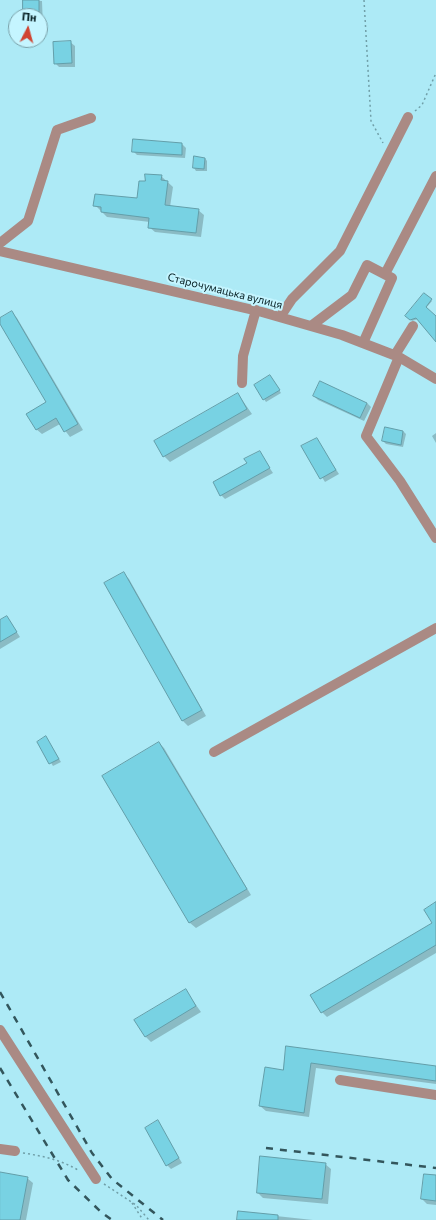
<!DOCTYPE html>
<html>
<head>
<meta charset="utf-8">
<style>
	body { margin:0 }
	#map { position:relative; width:436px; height:1220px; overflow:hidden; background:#adeaf6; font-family:Commissioner,sans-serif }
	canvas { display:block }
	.north { position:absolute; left:8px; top:8px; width:40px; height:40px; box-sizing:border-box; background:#c5f5ff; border:1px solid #79a0a8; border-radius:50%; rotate:6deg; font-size:11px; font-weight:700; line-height:16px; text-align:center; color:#082125 }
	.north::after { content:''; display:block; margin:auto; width:14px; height:18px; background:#d04431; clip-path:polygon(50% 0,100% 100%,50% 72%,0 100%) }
</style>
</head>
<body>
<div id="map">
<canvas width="436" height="1220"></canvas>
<div class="north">Пн</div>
</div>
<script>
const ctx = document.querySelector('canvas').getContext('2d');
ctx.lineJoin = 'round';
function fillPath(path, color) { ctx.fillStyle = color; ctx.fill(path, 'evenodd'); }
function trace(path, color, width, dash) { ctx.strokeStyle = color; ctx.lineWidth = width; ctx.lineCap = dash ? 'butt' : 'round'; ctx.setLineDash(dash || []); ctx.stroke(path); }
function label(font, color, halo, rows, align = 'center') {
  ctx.font = font + ' Commissioner,sans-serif'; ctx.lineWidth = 4; ctx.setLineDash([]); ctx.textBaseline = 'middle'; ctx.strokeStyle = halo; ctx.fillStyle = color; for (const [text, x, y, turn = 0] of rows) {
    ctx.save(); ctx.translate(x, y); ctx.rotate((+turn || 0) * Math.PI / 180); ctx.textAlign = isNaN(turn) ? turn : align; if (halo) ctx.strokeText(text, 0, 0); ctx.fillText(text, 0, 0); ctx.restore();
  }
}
const shadow = new Path2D(`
	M 24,0 L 42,1 L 43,28 L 40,28 L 40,16 L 24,16 Z
	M 70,42 L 75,46 L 75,67 L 59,67 L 55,63 Z
	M 134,140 L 182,144 L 186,148 L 185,158 L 137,155 L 133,151 Z
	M 205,158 L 207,161 L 207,171 L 196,171 L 194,168 Z
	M 161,176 L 173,187 L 170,207 L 198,210 L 204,215 L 201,237 L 155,232 L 149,227 L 150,222 L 107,217 L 95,205 L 138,199 L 145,182 Z
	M 424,294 L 432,301 L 426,308 L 436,317 L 436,340 L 418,319 L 412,321 L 406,315 Z
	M 12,313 L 17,318 L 83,430 L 70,437 L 60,424 L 42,434 L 36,429 L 48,402 L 0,322 L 0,319 Z
	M 270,376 L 281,393 L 266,402 L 264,399 Z
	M 238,394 L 252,414 L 170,462 L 164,456 Z
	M 314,396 L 367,403 L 371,407 L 364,421 L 318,400 Z
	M 385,429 L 403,431 L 406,434 L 403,447 L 386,444 L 383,441 Z
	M 436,433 L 436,443 L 432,436 Z
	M 316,439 L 339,474 L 325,482 L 303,447 Z
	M 259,452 L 273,473 L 225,499 L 221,495 Z
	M 124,574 L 129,579 L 206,716 L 188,726 L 183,721 L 105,584 Z
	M 7,617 L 20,637 L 0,649 L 0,621 Z
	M 46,737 L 61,762 L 53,766 L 38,742 Z
	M 159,743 L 164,748 L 251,895 L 196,928 L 190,923 L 103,776 Z
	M 436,904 L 436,953 L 327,1017 L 322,1012 L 434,924 Z
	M 186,991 L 201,1012 L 151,1042 L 145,1036 Z
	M 287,1047 L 436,1067 L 436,1084 L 316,1068 L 309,1117 L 266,1111 L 260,1106 L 284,1071 Z
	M 158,1122 L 182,1163 L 171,1169 L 167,1165 Z
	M 325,1164 L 331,1169 L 328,1204 L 263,1198 L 258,1193 Z
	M 0,1173 L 27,1178 L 33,1183 L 26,1220 L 0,1220 Z
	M 436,1176 L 436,1205 L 427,1204 L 422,1199 Z
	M 239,1212 L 313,1220 L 238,1220 Z`);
const building = new Path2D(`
	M 23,0 L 39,0 L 39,16 L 23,16 Z
	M 71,41 L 72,63 L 54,64 L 53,42 Z
	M 133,139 L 182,143 L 182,155 L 132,152 Z
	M 194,156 L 205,158 L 204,169 L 193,168 Z
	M 145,174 L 162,175 L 161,180 L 168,181 L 165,205 L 199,209 L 196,233 L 148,228 L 149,218 L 101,212 L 101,207 L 93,206 L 95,194 L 137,198 L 139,181 L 145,181 Z
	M 424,293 L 432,299 L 426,307 L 436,316 L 436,342 L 416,318 L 410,320 L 405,316 Z
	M 12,311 L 78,424 L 64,432 L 56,418 L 36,430 L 26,414 L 46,402 L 0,324 L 0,318 Z
	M 270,375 L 280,390 L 263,400 L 254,385 Z
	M 320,381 L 367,403 L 360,418 L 313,396 Z
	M 238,393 L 247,409 L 163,457 L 154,441 Z
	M 385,427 L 403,431 L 401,445 L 382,441 Z
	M 317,438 L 336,470 L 320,479 L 301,446 Z
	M 260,451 L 270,468 L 220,496 L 213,482 L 247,463 L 244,459 Z
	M 124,572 L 202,710 L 182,721 L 104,583 Z
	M 7,616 L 17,632 L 0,642 L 0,620 Z
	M 46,736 L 59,759 L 49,764 L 37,742 Z
	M 159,742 L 247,889 L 189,923 L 102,776 Z
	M 436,902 L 436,945 L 321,1013 L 310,995 L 432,923 L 424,910 Z
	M 186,989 L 196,1006 L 145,1037 L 134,1020 Z
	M 286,1046 L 436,1066 L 436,1081 L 311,1063 L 304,1113 L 259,1106 L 265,1067 L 283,1070 Z
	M 158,1120 L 179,1158 L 166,1166 L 145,1128 Z
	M 260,1156 L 326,1163 L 322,1199 L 257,1193 Z
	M 0,1172 L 28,1177 L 20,1220 L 0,1220 Z
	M 424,1174 L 436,1175 L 436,1201 L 421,1199 Z
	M 238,1211 L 278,1215 L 278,1220 L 237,1220 Z`);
const path = new Path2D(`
	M 364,0 L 371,121 L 383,143
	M 415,111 L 422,105 L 436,73
	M 23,1153 C 43,1156 61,1160 78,1170
	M 104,1184 L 136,1205 L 149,1220
	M 132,1203 L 143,1220`);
const minor = new Path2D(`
	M 0,243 L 28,221 L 57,130 L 91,118
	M 0,251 L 262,312 L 342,335 L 399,357 L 436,379
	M 385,274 L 436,176
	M 280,317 L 292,299 L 340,251 L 408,117
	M 311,326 L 352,295 L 367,265 L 392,278 L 363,343
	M 395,355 L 413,326
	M 399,357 L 366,436 L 400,481 L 436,538
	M 242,383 L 243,356 L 256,310
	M 214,752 L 436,628
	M 0,1030 L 96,1179
	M 340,1080 L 436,1095
	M 0,1149 L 15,1151`);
const rail = new Path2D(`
	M 0,992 L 92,1153 L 112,1179 L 163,1220
	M 0,1068 L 68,1180 L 101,1212 L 112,1220
	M 266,1148 L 436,1168`);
const streetNames = [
	["Старочумацька вулиця",225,291,14]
];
fillPath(shadow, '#0003');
fillPath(building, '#78d2e3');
trace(building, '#639ea9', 1);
trace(path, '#709fa8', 1.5, [2, 3]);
trace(minor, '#aa8a84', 10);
trace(rail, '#33565c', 2.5, [7, 7]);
label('11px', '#082125', '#c5f5ff', streetNames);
</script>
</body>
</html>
